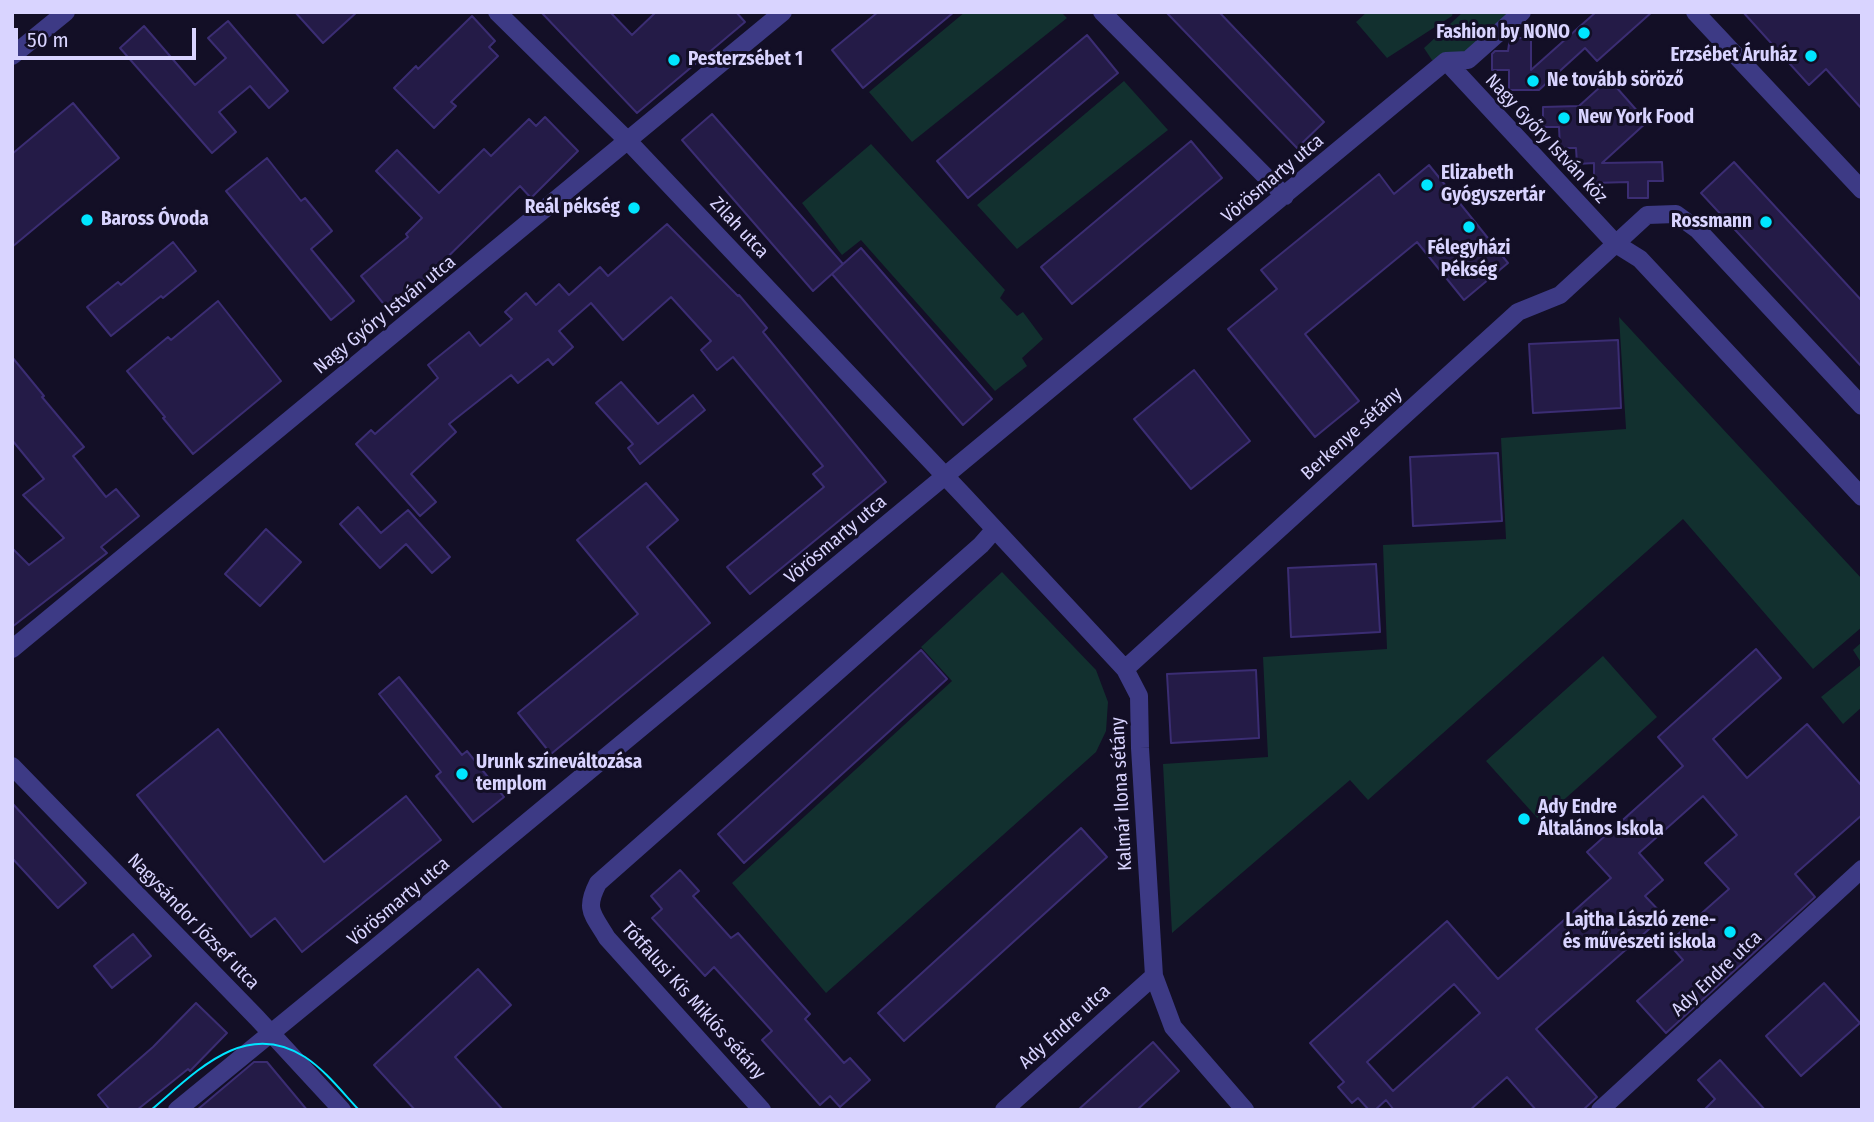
<!DOCTYPE html>
<html>
<head>
<meta charset="utf-8">
<style>
	body { margin:0 }
	#map { position:relative; width:1874px; height:1122px; overflow:hidden; background:#130f26; font-family:"Fira Sans Condensed",sans-serif }
	canvas { display:block }
	.frame { position:absolute; inset:0; border:14px solid #d9d4ff; pointer-events:none }
	.scale { position:absolute; left:14px; top:28px; width:182px; height:32px; box-sizing:border-box; border:4px solid #d9d4ff; border-top:0; padding-left:9px; font-size:21px; line-height:24px; white-space:nowrap; color:#d9d4ff; -webkit-text-stroke:5px #130f26; paint-order:stroke }
</style>
</head>
<body>
<div id="map">
<canvas width="1874" height="1122"></canvas>
<div class="frame"></div>
<div class="scale">50 m</div>
</div>
<script>
const ctx = document.querySelector('canvas').getContext('2d');
ctx.lineJoin = 'round';
function fillPath(path, color) { ctx.fillStyle = color; ctx.fill(path, 'evenodd'); }
function trace(path, color, width, dash) { ctx.strokeStyle = color; ctx.lineWidth = width; ctx.lineCap = dash ? 'butt' : 'round'; ctx.setLineDash(dash || []); ctx.stroke(path); }
function label(font, color, halo, rows, align = 'center') {
  ctx.font = font + ' "Fira Sans Condensed",sans-serif'; ctx.lineWidth = 6; ctx.setLineDash([]); ctx.textBaseline = 'middle'; ctx.strokeStyle = halo; ctx.fillStyle = color; for (const [text, x, y, turn = 0] of rows) {
    ctx.save(); ctx.translate(x, y); ctx.rotate((+turn || 0) * Math.PI / 180); ctx.textAlign = isNaN(turn) ? turn : align; if (halo) ctx.strokeText(text, 0, 0); ctx.fillText(text, 0, 0); ctx.restore();
  }
}
const green = new Path2D(`
	M 965,12 L 1061,12 L 1067,18 L 912,142 L 869,92 Z
	M 1367,12 L 1453,12 L 1452,16 L 1387,58 L 1356,22 Z
	M 1463,12 L 1522,12 L 1468,60 L 1446,61 L 1432,60 L 1424,48 Z
	M 1124,81 L 1168,130 L 1017,249 L 977,205 Z
	M 871,144 L 1005,290 L 1000,298 L 1017,316 L 1023,312 L 1043,339 L 1022,358 L 1027,366 L 995,391 L 861,240 L 842,255 L 802,203 Z
	M 1619,317 L 1862,579 L 1862,627 L 1813,669 L 1683,519 L 1368,800 L 1350,780 L 1172,933 L 1163,764 L 1268,757 L 1263,657 L 1387,649 L 1383,545 L 1506,539 L 1501,438 L 1626,429 Z
	M 1002,572 L 1096,670 L 1108,702 L 1106,731 L 1096,752 L 826,993 L 732,883 L 952,681 L 921,647 Z
	M 1862,642 L 1862,707 L 1843,724 L 1821,697 L 1862,664 L 1853,650 Z
	M 1603,656 L 1657,717 L 1540,821 L 1486,761 Z`);
const building = new Path2D(`
	M 295,12 L 357,12 L 323,43 Z
	M 541,12 L 610,12 L 632,35 L 656,12 L 736,12 L 745,22 L 637,113 Z
	M 878,12 L 954,12 L 863,88 L 832,50 Z
	M 1166,12 L 1219,12 L 1324,122 L 1297,148 Z
	M 1596,12 L 1652,12 L 1597,61 L 1585,48 L 1539,90 L 1509,90 L 1509,70 L 1492,70 L 1492,54 L 1495,51 L 1508,51 L 1510,38 L 1531,38 L 1531,70 Z
	M 1743,12 L 1862,12 L 1862,109 L 1826,69 L 1809,85 Z
	M 472,16 L 495,41 L 489,47 L 498,56 L 451,102 L 456,106 L 434,128 L 394,88 L 416,66 L 418,69 Z
	M 228,21 L 288,91 L 269,108 L 250,86 L 219,112 L 236,132 L 212,153 L 120,48 L 144,26 L 195,85 L 226,58 L 208,38 Z
	M 1087,35 L 1118,73 L 968,198 L 937,161 Z
	M 1609,79 L 1647,122 L 1602,163 L 1662,162 L 1663,181 L 1648,181 L 1648,198 L 1628,198 L 1628,182 L 1594,183 L 1594,163 L 1577,164 L 1576,148 L 1560,148 L 1559,127 L 1543,127 L 1543,107 L 1579,106 Z
	M 73,103 L 119,158 L 12,247 L 12,154 Z
	M 712,114 L 843,264 L 813,291 L 682,140 Z
	M 545,117 L 578,151 L 531,198 L 520,186 L 422,282 L 425,286 L 391,313 L 361,276 L 408,237 L 406,234 L 422,218 L 376,171 L 397,150 L 439,193 L 484,149 L 491,156 L 529,119 L 536,126 Z
	M 1191,141 L 1222,178 L 1072,304 L 1041,267 Z
	M 267,158 L 301,201 L 305,198 L 332,231 L 311,249 L 354,301 L 331,320 L 226,191 Z
	M 1734,162 L 1862,301 L 1862,367 L 1701,193 Z
	M 1429,165 L 1508,263 L 1464,300 L 1417,242 L 1305,334 L 1359,401 L 1315,437 L 1228,329 L 1277,289 L 1261,270 L 1379,174 L 1394,194 Z
	M 667,224 L 738,296 L 739,295 L 767,328 L 763,332 L 886,482 L 750,594 L 727,567 L 824,487 L 813,474 L 823,466 L 733,357 L 717,370 L 701,350 L 711,341 L 671,297 L 623,340 L 591,303 L 559,331 L 573,347 L 553,365 L 548,359 L 518,383 L 511,375 L 449,424 L 456,432 L 411,474 L 436,502 L 420,516 L 356,444 L 371,430 L 375,434 L 438,378 L 428,365 L 469,332 L 480,346 L 512,319 L 505,312 L 526,293 L 536,305 L 559,284 L 569,295 L 600,267 L 608,276 Z
	M 173,242 L 196,271 L 163,298 L 161,296 L 111,336 L 87,307 L 118,282 L 121,285 Z
	M 861,248 L 992,399 L 963,425 L 832,274 Z
	M 218,301 L 281,381 L 193,454 L 163,418 L 165,417 L 127,371 L 168,337 L 171,340 Z
	M 1618,340 L 1621,408 L 1533,413 L 1529,344 Z
	M 12,357 L 44,396 L 42,397 L 84,447 L 73,456 L 106,497 L 116,489 L 139,516 L 101,547 L 107,553 L 12,627 L 12,548 L 29,565 L 64,538 L 23,495 L 44,479 L 12,440 Z
	M 1194,370 L 1250,441 L 1191,489 L 1134,419 Z
	M 621,382 L 658,424 L 693,395 L 705,410 L 640,464 L 628,448 L 633,444 L 596,403 Z
	M 1498,453 L 1502,521 L 1413,526 L 1410,457 Z
	M 646,483 L 678,520 L 647,547 L 710,623 L 551,754 L 518,713 L 638,614 L 577,540 Z
	M 358,507 L 381,533 L 408,510 L 450,557 L 432,573 L 406,544 L 380,568 L 340,524 Z
	M 266,529 L 301,562 L 260,606 L 225,574 Z
	M 1376,564 L 1380,632 L 1291,637 L 1288,568 Z
	M 1756,649 L 1781,678 L 1713,739 L 1747,778 L 1807,724 L 1862,786 L 1862,815 L 1795,874 L 1815,897 L 1666,1033 L 1637,1001 L 1683,960 L 1668,943 L 1729,889 L 1705,863 L 1737,835 L 1703,796 L 1639,853 L 1663,880 L 1645,896 L 1664,916 L 1536,1029 L 1597,1097 L 1583,1110 L 1536,1110 L 1507,1077 L 1470,1110 L 1394,1110 L 1386,1100 L 1375,1110 L 1369,1110 L 1358,1098 L 1352,1103 L 1338,1087 L 1344,1082 L 1310,1043 L 1447,921 L 1498,979 L 1611,878 L 1587,852 L 1683,766 L 1658,737 ZM 1454,984 L 1480,1013 L 1393,1091 L 1367,1062 Z
	M 921,650 L 947,679 L 744,863 L 718,834 Z
	M 1256,670 L 1259,738 L 1171,743 L 1167,674 Z
	M 399,677 L 462,755 L 467,751 L 504,797 L 473,822 L 436,776 L 441,772 L 379,694 Z
	M 218,729 L 324,862 L 406,796 L 441,840 L 302,952 L 275,918 L 251,937 L 137,795 Z
	M 12,803 L 86,883 L 58,908 L 12,858 Z
	M 1081,828 L 1107,857 L 904,1041 L 878,1013 Z
	M 680,870 L 699,891 L 693,896 L 731,938 L 738,933 L 810,1014 L 805,1019 L 844,1063 L 850,1058 L 870,1080 L 840,1107 L 830,1096 L 820,1105 L 762,1040 L 772,1031 L 714,967 L 705,976 L 652,918 L 662,909 L 651,896 Z
	M 133,934 L 151,956 L 112,988 L 94,966 Z
	M 478,969 L 511,1005 L 455,1057 L 503,1110 L 415,1110 L 374,1065 Z
	M 1824,983 L 1860,1023 L 1801,1076 L 1766,1036 Z
	M 196,1003 L 227,1033 L 190,1071 L 188,1069 L 137,1110 L 110,1110 L 98,1095 L 153,1047 Z
	M 1153,1042 L 1179,1071 L 1137,1110 L 1078,1110 Z
	M 1720,1060 L 1765,1110 L 1704,1110 L 1715,1099 L 1698,1080 Z
	M 254,1062 L 267,1062 L 307,1110 L 197,1110 Z`);
const minor = new Path2D(`
	M 497,12 L 628,141 L 965,497 L 1125,669 L 1139,696 L 1140,748 L 1154,976 L 1173,1027 L 1245,1110
	M 1102,12 L 1285,196
	M 1695,12 L 1862,190
	M 12,56 L 66,12
	M 1446,61 L 1616,244 L 1640,259 L 1862,497
	M 12,649 L 783,12
	M 1125,669 L 1518,312 L 1560,295 L 1647,215 L 1676,214 L 1698,230 L 1862,406
	M 12,766 L 257,1018 L 342,1110
	M 177,1110 L 369,953 L 1446,61 L 1468,60 L 1522,12
	M 762,1110 L 607,938 C 593,914 584,910 598,883 L 981,545 L 995,529
	M 1004,1110 L 1154,976
	M 1600,1110 L 1862,869`);
const tram = new Path2D(`
	M 151,1110 C 195,1073 244,1018 305,1057 C 326,1071 342,1092 359,1110`);
const markers = [
	[1584,33,7,"#00e5ff"],
	[1811,56,7,"#00e5ff"],
	[674,60,7,"#00e5ff"],
	[1533,81,7,"#00e5ff"],
	[1564,118,7,"#00e5ff"],
	[1427,185,7,"#00e5ff"],
	[634,208,7,"#00e5ff"],
	[87,220,7,"#00e5ff"],
	[1766,222,7,"#00e5ff"],
	[1469,227,7,"#00e5ff"],
	[462,774,7,"#00e5ff"],
	[1524,819,7,"#00e5ff"],
	[1730,932,7,"#00e5ff"]
];
const poiNames = [
	["Fashion by NONO",1570,33,"right"],
	["Erzsébet Áruház",1797,56,"right"],
	["Pesterzsébet 1",688,60],
	["Ne tovább söröző",1547,81],
	["New York Food",1578,118],
	["Elizabeth",1441,174],
	["Gyógyszertár",1441,196],
	["Reál pékség",620,208,"right"],
	["Baross Óvoda",101,220],
	["Rossmann",1752,222,"right"],
	["Félegyházi",1469,249,"center"],
	["Pékség",1469,271,"center"],
	["Urunk színeváltozása",476,763],
	["templom",476,785],
	["Ady Endre",1538,808],
	["Általános Iskola",1538,830],
	["Lajtha László zene-",1716,921,"right"],
	["és művészeti iskola",1716,943,"right"]
];
const streetNames = [
	["Nagy Győry István köz",1546,139,47],
	["Vörösmarty utca",1273,179,-40],
	["Zilah utca",739,228,47],
	["Nagy Győry István utca",385,315,-39],
	["Berkenye sétány",1352,434,-42],
	["Vörösmarty utca",836,540,-40],
	["Kalmár Ilona sétány",1122,794,-93],
	["Vörösmarty utca",399,902,-40],
	["Nagysándor József utca",193,922,46],
	["Ady Endre utca",1717,974,-43],
	["Tótfalusi Kis Miklós sétány",693,1001,48],
	["Ady Endre utca",1065,1027,-42]
];
fillPath(green, '#12302f');
fillPath(building, '#241b47');
trace(building, '#3b2d73', 2);
trace(minor, '#3d3a85', 18);
trace(tram, '#00e5ff', 2);
for (const [x, y, r, color] of markers) { const dot = new Path2D(); dot.arc(x, y, r, 0, 2 * Math.PI); ctx.fillStyle = color; ctx.fill(dot); trace(dot, '#130f26', 2.5); }
label('bold 19px', '#d9d4ff', '#130f26', poiNames, 'left');
label('19px', '#d9d4ff', '#130f26', streetNames);
</script>
</body>
</html>
